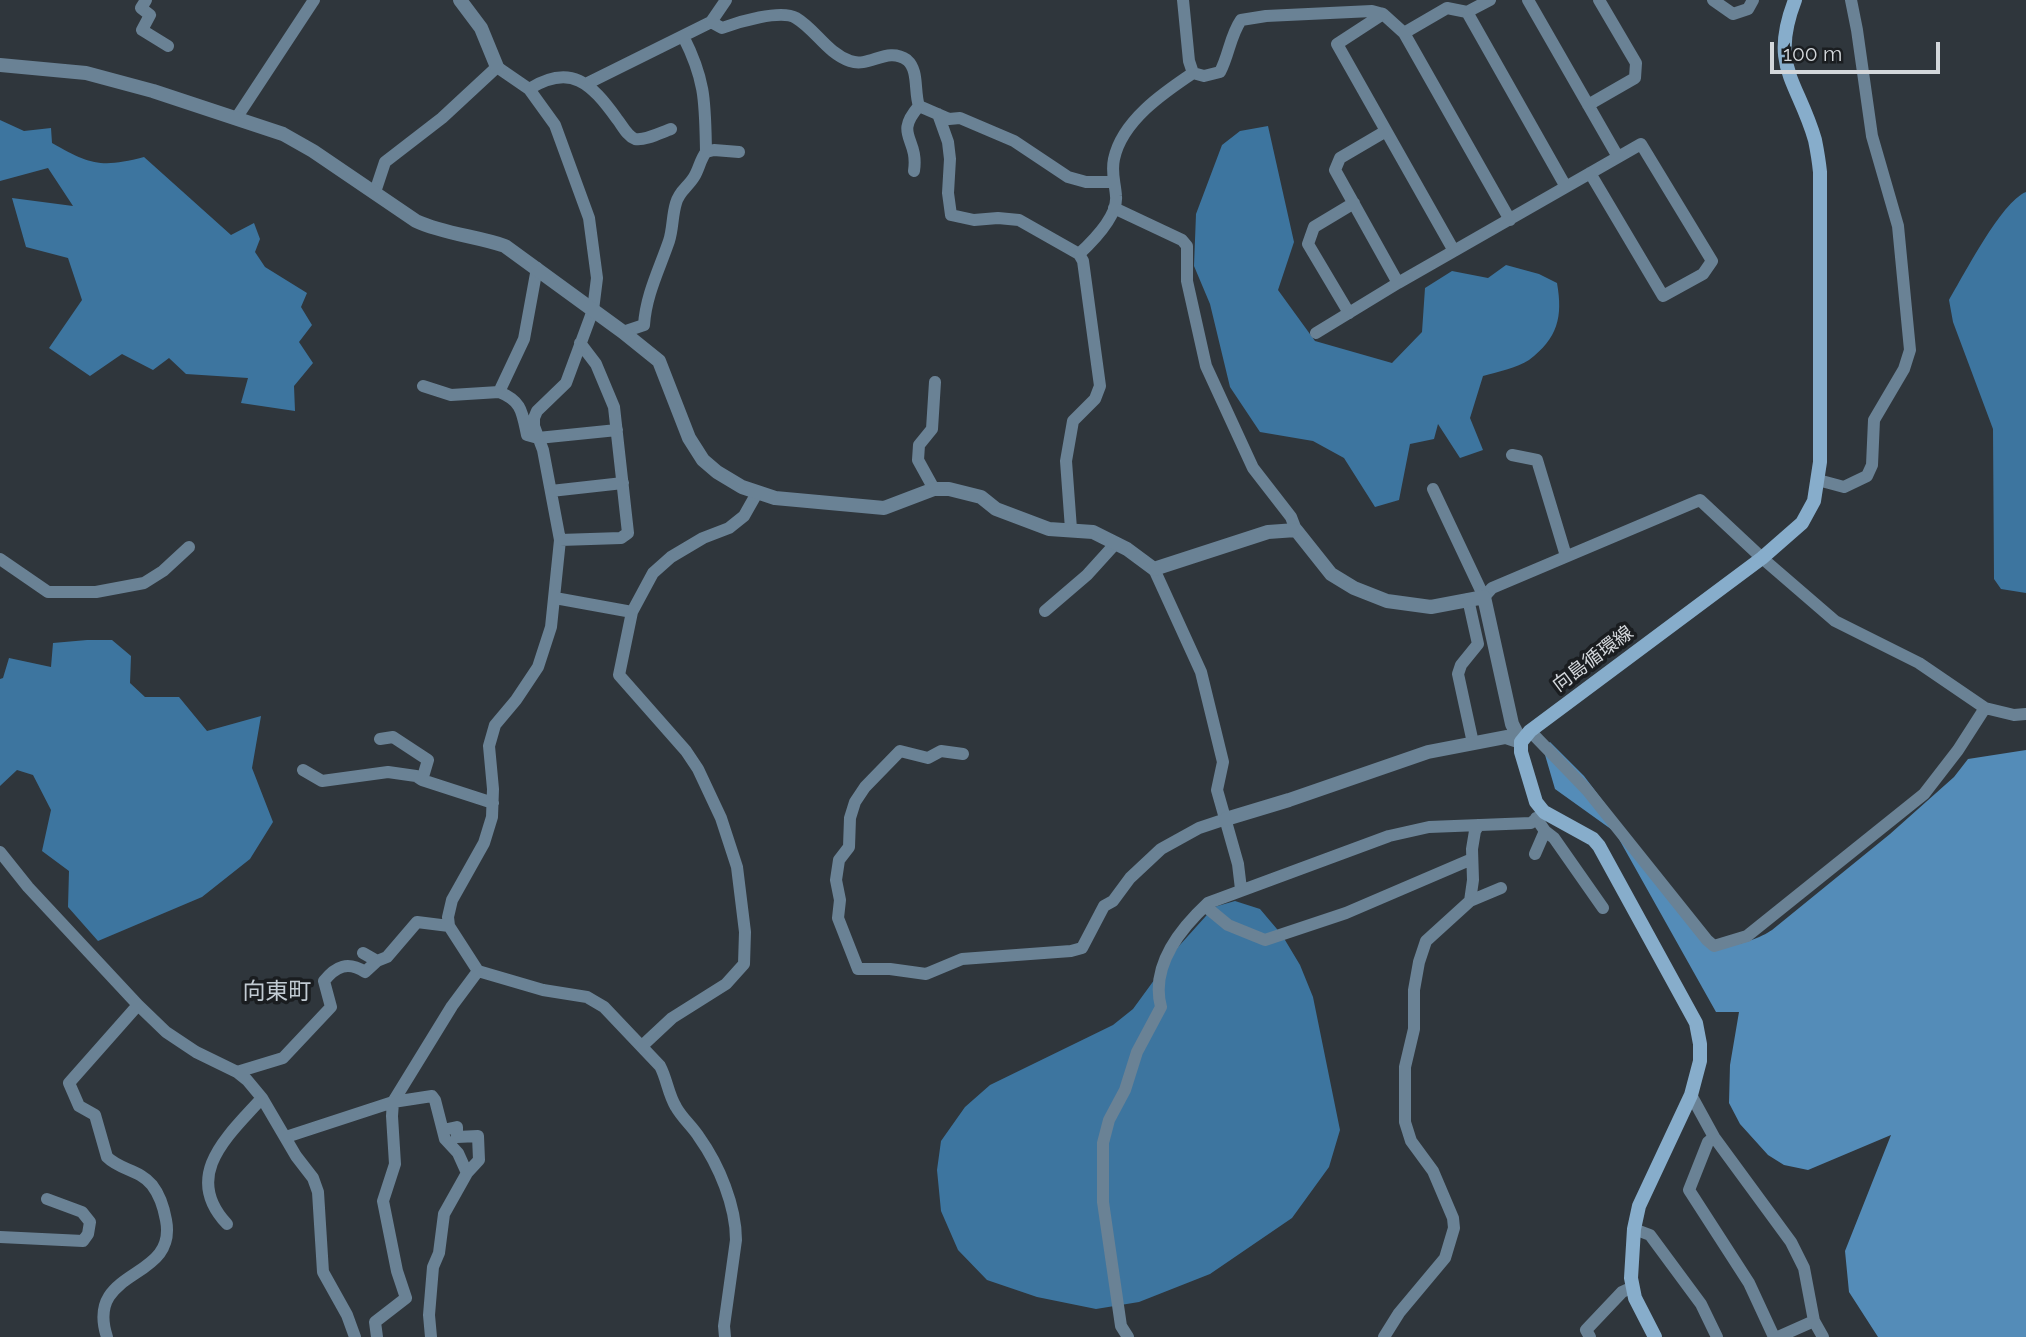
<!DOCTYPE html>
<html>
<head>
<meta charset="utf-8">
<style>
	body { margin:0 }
	#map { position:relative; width:2026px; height:1337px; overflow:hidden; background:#2f363c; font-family:Raleway,sans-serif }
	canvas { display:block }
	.scale { position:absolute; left:1770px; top:42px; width:170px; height:32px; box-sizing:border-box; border:4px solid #d3d7db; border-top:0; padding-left:9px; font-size:21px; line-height:24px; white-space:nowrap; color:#d3d7db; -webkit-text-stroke:5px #1a1d20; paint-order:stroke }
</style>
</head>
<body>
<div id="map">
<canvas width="2026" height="1337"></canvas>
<div class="scale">100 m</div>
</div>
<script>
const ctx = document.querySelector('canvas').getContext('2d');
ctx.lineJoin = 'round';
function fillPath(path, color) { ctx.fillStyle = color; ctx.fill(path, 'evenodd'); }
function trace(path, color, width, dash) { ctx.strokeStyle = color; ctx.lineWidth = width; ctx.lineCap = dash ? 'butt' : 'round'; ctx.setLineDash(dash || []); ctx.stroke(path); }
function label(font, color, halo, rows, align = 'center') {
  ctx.font = font + ' Raleway,"Noto Sans JP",sans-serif'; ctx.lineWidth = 7; ctx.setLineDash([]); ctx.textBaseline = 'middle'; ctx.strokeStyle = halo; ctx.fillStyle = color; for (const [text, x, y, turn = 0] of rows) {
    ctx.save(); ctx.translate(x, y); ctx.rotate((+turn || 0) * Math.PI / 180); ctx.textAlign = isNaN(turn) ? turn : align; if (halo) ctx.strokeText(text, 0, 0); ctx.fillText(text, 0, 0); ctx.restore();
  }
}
const forest = new Path2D(`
	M 0,120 L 24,131 L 51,128 L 52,143 C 90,165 102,168 144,157 L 231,235 L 254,223 L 260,239 L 255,252 L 265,267 L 307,293 L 301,307 L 312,325 L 299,342 L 313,363 L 294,386 L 295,411 L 241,403 L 248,378 L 186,374 L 169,358 L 153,370 L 122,354 L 90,376 L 49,348 L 82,300 L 68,258 L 26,247 L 12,198 L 73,206 L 48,168 L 0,181 Z
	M 1268,126 L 1294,242 L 1278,290 L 1315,341 L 1392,363 L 1422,332 L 1425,288 L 1452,271 L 1488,278 L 1506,265 L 1539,274 L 1557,283 C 1563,317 1558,338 1529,360 C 1517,368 1497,372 1483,376 L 1470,418 L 1483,450 L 1460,458 L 1438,424 L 1434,439 L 1410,444 L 1399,500 L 1375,507 L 1344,458 L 1313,441 L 1260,432 L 1230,387 L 1210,304 L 1194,266 L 1196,214 L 1222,145 L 1240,131 Z
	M 2026,192 L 2026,593 L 2001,589 L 1994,579 L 1993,429 L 1953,322 L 1949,300 C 1964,275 2001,202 2026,192 Z
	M 87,640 L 112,640 L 131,656 L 130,683 L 145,697 L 179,697 L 207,731 L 261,716 L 252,768 L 273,822 L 250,859 L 202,897 L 98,941 L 68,907 L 69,871 L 42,851 L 51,810 L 33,775 L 17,770 L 0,786 L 0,679 L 3,678 L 9,658 L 51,667 L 53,643 Z
	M 1235,901 L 1260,909 L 1282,935 L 1300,965 L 1313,997 L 1340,1130 L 1329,1167 L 1292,1218 L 1210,1274 L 1139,1302 L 1096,1309 L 1037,1297 L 987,1280 L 958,1250 L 941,1211 L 937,1170 L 941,1141 L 965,1107 L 990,1085 L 1113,1025 L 1133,1009 L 1179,946 L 1214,907 Z`);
const water = new Path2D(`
	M 1550,742 L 1584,776 L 1711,944 C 1726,951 1759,939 1772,930 L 1890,834 L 1954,777 L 1968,759 L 2026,750 L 2026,1337 L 1878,1337 L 1849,1292 L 1845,1251 L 1891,1135 L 1808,1170 L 1784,1165 L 1768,1155 L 1740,1124 L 1729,1103 L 1730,1065 L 1739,1012 L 1716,1012 L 1615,832 L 1555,789 L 1543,748 Z`);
const minor = new Path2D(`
	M 146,0 L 141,8 L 150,15 L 142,30 L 168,46
	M 1183,0 L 1189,61 L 1193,73 L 1204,76 L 1220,72 C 1229,55 1230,36 1241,20 L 1266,16 L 1372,11 L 1383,14
	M 1528,0 L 1618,157
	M 1713,0 L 1733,14 L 1748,9 L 1753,0
	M 1467,12 L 1490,0
	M 711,22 L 722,28 C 738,22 781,9 796,18 C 816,30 827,53 850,61 C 870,68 887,46 907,60 C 919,70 914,92 919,106 L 949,119 L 960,118 L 1014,141 L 1068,177 L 1086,182 L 1113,182
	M 1404,33 L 1447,8 L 1467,12 L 1566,187
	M 683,36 C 706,81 705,103 706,152
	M 586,84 L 711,22 L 726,0
	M 529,89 C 571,63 591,83 617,119 C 622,125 627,136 635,139 C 645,141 662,132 671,129
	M 1588,105 L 1635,78 L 1636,63 L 1599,0
	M 938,114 L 948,142 L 950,159 L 948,193 L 951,215 L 974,220 L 998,218 L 1019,220 L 1079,254 L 1083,261 L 1100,386 L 1095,399 L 1073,421 L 1066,461 L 1071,529
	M 237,117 L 314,0
	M 1386,131 L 1340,158 L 1335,170 L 1398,283
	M 914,171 C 919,137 893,136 919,106
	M 375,192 L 385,162 L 442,118 L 497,67 L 529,89 L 555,125 L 589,218 L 597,278 L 593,310 L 566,383 L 537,411 L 534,418 L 534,426 L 543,450 L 560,540 L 551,627 L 538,667 L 516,700 L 495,725 L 489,746 L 493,789 L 492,817 L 484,843 L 452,900 L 448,917 L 449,926 L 478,971 L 543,990 L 587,997 L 604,1007 L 660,1066 C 667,1079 668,1094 676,1107 C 682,1118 692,1126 699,1137 C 719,1165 736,1206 736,1240 L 724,1326 L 725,1337
	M 1114,208 L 1182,240 L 1187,246 L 1187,281 L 1206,366 L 1253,468 L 1291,517 L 1296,530
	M 1454,251 L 1337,44 L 1383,14 L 1404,33 L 1510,220
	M 1079,254 C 1093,241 1118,216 1116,196 C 1115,182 1111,173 1114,159 C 1122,121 1163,93 1193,73
	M 537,268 L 524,339 L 499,392 C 522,401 522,412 527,435 L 538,438 L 617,430
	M 1349,313 L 1308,244 L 1314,227 L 1354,203
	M 623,332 L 644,325 C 646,295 659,270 669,241 C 673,229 672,216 676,203 C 679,191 688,187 694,177 C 699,169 700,160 706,152 L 714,150 L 739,152
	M 1316,333 L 1398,283 L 1641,144 L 1712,261 L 1703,274 L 1663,296 L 1590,173
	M 423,386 L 451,395 L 499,392
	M 1512,455 L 1537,460 L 1566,556
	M 1818,480 L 1844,487 L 1867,476 L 1872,465 L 1874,420 L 1904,369 L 1910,350 L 1898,226 L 1872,136 L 1857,30 L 1851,0
	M 934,489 L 918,460 L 919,445 L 932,429 L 935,382
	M 1433,489 L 1484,597 L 1492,588 L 1700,500 L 1762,558 L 1835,621 L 1919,663 L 1985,708 L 2014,715 L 2026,714
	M 551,491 L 623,483
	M 560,540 L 621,538 L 628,533 L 614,407 L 596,364 L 580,343
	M 0,559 L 48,592 L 96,592 L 144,583 L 163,571 L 189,547
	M 1154,569 L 1201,672 L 1223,762 L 1217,790 L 1238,864 L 1241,889
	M 555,598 L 632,612
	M 1468,599 L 1478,644 L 1461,665 L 1458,674 L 1473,743
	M 1045,611 L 1087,575 L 1116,543
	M 1530,731 L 1587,790 L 1707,940 L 1714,946 L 1747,936 L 1924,794 L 1958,750 L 1985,708
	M 380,739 L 393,737 L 428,760 L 422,780 L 493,803
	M 963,754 L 941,751 L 928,758 L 900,751 L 865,787 L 855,802 L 850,818 L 849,847 L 839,860 L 836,880 L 840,900 L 838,918 L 858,969 L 890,969 L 926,974 L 962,959 L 1071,951 L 1082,948 L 1104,906 L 1113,901 L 1130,878 L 1161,849 L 1199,828 L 1226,819
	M 303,770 L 322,781 L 388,772 L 416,776 L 422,780
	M 1536,818 L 1545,831 L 1554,838 L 1603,908
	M 0,852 L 28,887 L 138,1005 L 166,1032 L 196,1052 L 237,1072 L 247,1080 L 262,1098 L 296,1156 L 313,1178 L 318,1192 L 323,1272 L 347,1315 L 355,1337
	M 1535,854 L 1545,831
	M 1470,901 L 1501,888
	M 1205,906 L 1228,925 L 1265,940 L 1346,913 L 1472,859
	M 363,953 L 377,961 L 387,957 L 417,922 L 449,926
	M 642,1046 L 672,1018 L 726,984 L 744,964 L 745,932 L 737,867 L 721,818 L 698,769 L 686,751 L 619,675 L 632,612 L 653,573 L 671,557 L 703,538 L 729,528 L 744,516 L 757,493
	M 237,1072 L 283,1058 L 331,1007 L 324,981 C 336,966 348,961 365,972 L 377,961
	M 1691,1095 L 1714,1137 L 1791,1242 L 1804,1268 L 1814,1321 L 1778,1337
	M 286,1137 L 393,1102 L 432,1096 L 435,1100 L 445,1139 L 458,1153 L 467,1173
	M 1714,1137 L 1708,1142 L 1689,1190 L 1749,1283 L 1774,1337
	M 227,1224 C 181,1175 229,1135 262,1098
	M 1634,1229 L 1650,1235 L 1701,1304 L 1717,1337
	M 0,1237 L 83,1241 L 88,1234 L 90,1222 L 82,1212 L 47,1199
	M 1814,1321 L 1823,1337
	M 107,1337 C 84,1267 178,1282 166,1220 C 164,1209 159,1194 152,1185 C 140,1170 120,1170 107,1157 L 95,1115 L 79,1106 L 69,1083 L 138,1005
	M 377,1337 L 375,1322 L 406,1298 L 397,1271 L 383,1201 L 395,1164 L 392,1116 L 393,1102 L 452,1006 L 478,971
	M 431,1337 L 429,1315 L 433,1267 L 439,1253 L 444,1214 L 467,1173 L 479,1160 L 478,1136 L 457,1137 L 457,1127 L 443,1130
	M 1128,1337 L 1121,1326 L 1103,1202 L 1103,1143 L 1109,1120 L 1125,1090 L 1137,1052 L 1161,1007 C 1150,966 1180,929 1208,903 L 1389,836 L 1429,827 L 1531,823 L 1544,812
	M 1384,1337 L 1399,1313 L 1445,1258 L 1454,1228 L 1453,1218 L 1433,1171 L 1411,1141 L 1405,1122 L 1405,1067 L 1414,1029 L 1414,990 L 1419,962 L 1426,941 L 1470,901 L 1473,880 L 1472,849 L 1475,831 L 1479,825
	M 1590,1337 L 1586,1330 L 1622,1292 L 1633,1287`);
const tertiary = new Path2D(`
	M 460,0 L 481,28 L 497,67
	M 0,65 L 86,73 L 153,91 L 283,134 L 313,151 L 416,221 C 444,234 476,236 505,246 L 623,332 L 659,361 L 689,438 L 703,460 L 717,472 L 742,487 L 775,498 L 884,508 L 934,489 L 949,489 L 981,497 L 996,509 L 1049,529 L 1093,532 L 1127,549 L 1154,569 L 1268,532 L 1296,530 L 1331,574 L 1354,588 L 1387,601 L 1431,607 L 1484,597 L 1512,724 L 1521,742
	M 1226,819 L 1289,800 L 1428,752 L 1506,737 L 1521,742`);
const secondary = new Path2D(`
	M 1655,1337 L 1635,1298 L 1631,1278 L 1634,1229 L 1639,1206 L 1691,1095 L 1700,1061 L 1700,1044 L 1696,1023 L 1599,846 L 1593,839 L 1544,812 L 1536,802 L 1521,752 L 1521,742 L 1530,731 L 1762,558 L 1802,523 L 1814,501 L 1820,462 L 1820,172 C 1819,162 1817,150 1815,140 C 1798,81 1769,67 1795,0`);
const streetNames = [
	["向島循環線",1593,659,-37]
];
const quarterNames = [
	["向東町",277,992]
];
fillPath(forest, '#3d759f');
fillPath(water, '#548cb8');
trace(minor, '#6a8295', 12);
trace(tertiary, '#6a8295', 14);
trace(secondary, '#87adcb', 14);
label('19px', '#d3d7db', '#1a1d20', streetNames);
label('23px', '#c2cbd3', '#1a1d20', quarterNames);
</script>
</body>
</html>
